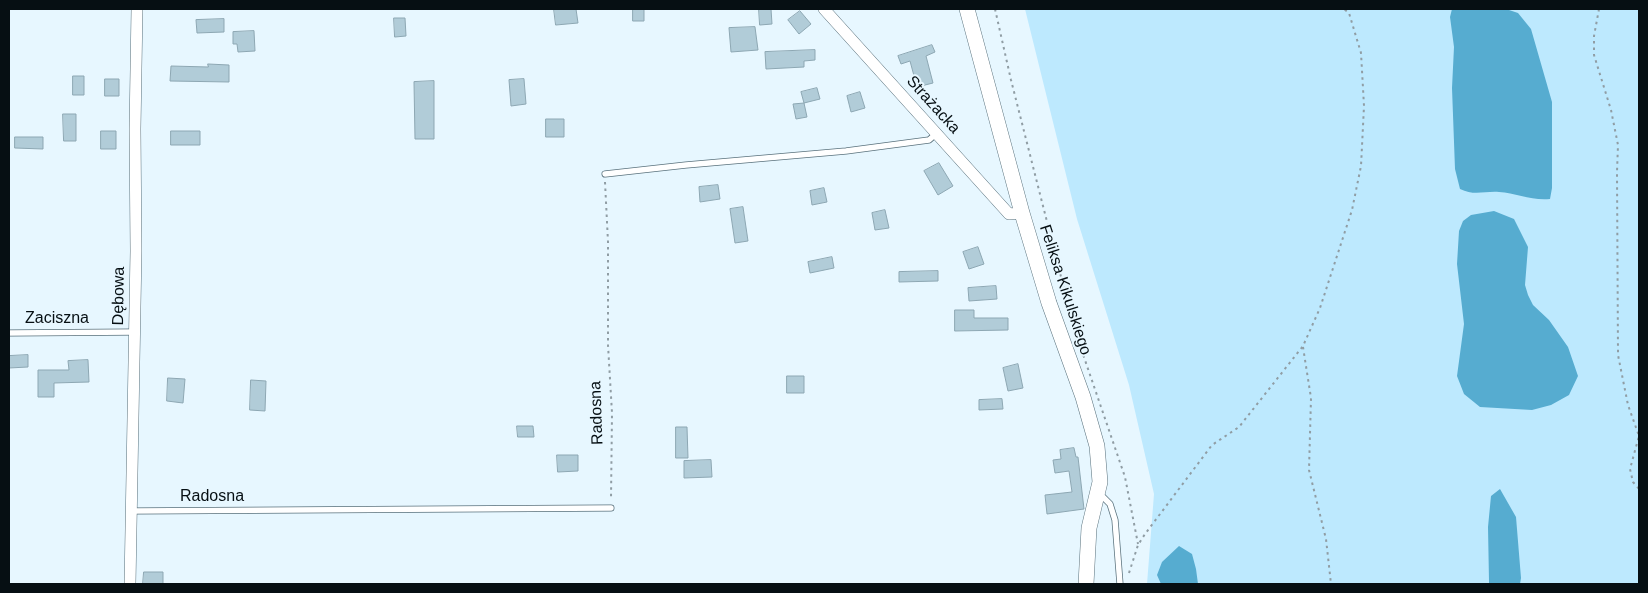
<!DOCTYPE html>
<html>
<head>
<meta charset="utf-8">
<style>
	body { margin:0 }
	#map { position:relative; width:1648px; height:593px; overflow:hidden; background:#e7f7ff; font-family:Helvetica,sans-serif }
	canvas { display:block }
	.frame { position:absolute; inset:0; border:10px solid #060f13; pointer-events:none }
</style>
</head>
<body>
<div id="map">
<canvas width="1648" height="593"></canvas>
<div class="frame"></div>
</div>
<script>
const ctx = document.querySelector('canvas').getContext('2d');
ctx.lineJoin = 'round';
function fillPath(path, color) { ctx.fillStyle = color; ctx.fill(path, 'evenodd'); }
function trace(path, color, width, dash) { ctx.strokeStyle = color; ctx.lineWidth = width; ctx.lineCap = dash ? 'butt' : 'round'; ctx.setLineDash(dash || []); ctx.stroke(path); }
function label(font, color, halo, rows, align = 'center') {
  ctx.font = font + ' Helvetica,sans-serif'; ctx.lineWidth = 4; ctx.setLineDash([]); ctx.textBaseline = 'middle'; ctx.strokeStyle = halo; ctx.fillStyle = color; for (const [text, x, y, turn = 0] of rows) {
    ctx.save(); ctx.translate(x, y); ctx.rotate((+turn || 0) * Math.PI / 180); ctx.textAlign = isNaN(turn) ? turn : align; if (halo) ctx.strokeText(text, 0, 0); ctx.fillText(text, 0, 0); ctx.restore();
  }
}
const green = new Path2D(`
	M 1025,9 L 1639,9 L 1639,584 L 1147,584 L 1154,494 L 1129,385 L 1077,219 Z`);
const water = new Path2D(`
	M 1452,9 L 1506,9 L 1518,13 L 1531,29 L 1552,102 L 1552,188 L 1550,199 C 1532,201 1516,193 1499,192 C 1484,191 1474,196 1460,189 L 1455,169 L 1452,88 L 1454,47 L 1450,17 Z
	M 1494,211 L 1514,219 L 1528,247 L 1525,285 L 1528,295 L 1533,305 L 1549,320 L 1568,347 L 1578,376 L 1569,395 L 1551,405 L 1532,410 L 1480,407 L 1464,394 L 1457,376 L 1464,324 L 1457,264 L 1459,231 L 1463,221 L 1471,215 Z
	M 1500,489 L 1516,517 L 1521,578 L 1520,584 L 1489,584 L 1489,581 L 1488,527 L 1491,496 Z
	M 1179,546 L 1192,554 L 1196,569 L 1198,584 L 1161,584 L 1157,575 L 1162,562 Z`);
const building = new Path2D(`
	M 554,9 L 576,9 L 578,23 L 556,25 Z
	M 633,9 L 644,9 L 644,21 L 633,21 Z
	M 759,9 L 771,9 L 772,24 L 760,25 Z
	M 800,11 L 811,24 L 799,34 L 788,20 Z
	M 394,18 L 405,18 L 406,36 L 395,37 Z
	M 224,19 L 224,32 L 197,33 L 196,20 Z
	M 755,27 L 758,50 L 731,52 L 729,28 Z
	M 254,31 L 255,51 L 238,52 L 237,44 L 233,44 L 233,32 Z
	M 932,45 L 935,52 L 926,56 L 933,83 L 917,87 L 910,61 L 901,64 L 898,56 Z
	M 815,50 L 815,60 L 804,61 L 804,67 L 766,69 L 765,52 Z
	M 208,64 L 229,65 L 229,82 L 170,81 L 171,66 L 208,67 Z
	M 73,76 L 84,76 L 84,95 L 73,95 Z
	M 105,79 L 119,79 L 119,96 L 105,96 Z
	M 524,79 L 526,104 L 511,106 L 509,80 Z
	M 434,81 L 434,139 L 415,139 L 414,82 Z
	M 817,88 L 820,99 L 804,103 L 807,117 L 796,119 L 793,104 L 804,103 L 801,92 Z
	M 860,92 L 865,108 L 851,112 L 847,96 Z
	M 63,114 L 76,114 L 76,141 L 64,141 Z
	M 546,119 L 564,119 L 564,137 L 546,137 Z
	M 101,131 L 116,131 L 116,149 L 101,149 Z
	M 171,131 L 200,131 L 200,145 L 171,145 Z
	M 15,137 L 43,137 L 43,149 L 15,148 Z
	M 939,163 L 953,186 L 938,195 L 924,171 Z
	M 718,185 L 720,199 L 700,202 L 699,187 Z
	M 824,188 L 827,202 L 812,205 L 810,191 Z
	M 743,207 L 748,241 L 735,243 L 730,209 Z
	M 885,210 L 889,228 L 875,230 L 872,213 Z
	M 978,247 L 984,264 L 969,269 L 963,252 Z
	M 832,257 L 834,268 L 810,273 L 808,262 Z
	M 938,271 L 938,281 L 899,282 L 899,272 Z
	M 996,286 L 997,299 L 969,301 L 968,288 Z
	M 955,310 L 974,310 L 974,318 L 1008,318 L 1008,330 L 955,331 Z
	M 28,355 L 28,367 L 9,368 L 9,356 Z
	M 88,360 L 89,382 L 54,383 L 54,397 L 38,397 L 38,370 L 69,370 L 68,361 Z
	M 1018,364 L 1023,388 L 1008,391 L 1003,368 Z
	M 787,376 L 804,376 L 804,393 L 787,393 Z
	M 168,378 L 185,379 L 183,403 L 167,401 Z
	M 251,380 L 266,381 L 265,411 L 250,410 Z
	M 1002,399 L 1003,409 L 979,410 L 979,400 Z
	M 517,426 L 533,426 L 534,437 L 518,437 Z
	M 676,427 L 687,427 L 688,458 L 676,458 Z
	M 1074,448 L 1076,457 L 1078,457 L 1084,509 L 1047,514 L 1045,495 L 1072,492 L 1069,471 L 1055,473 L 1053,460 L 1061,459 L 1060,450 Z
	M 557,455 L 578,455 L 578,471 L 558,472 Z
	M 711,460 L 712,477 L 684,478 L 684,461 Z
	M 144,572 L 163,572 L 163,584 L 143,584 Z`);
const path = new Path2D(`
	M 995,9 L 1011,80 L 1074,328 L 1125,477 L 1138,544
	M 1599,9 L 1594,36 L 1594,55 L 1611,110 L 1618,145 L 1617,172 L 1618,355 L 1628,405 L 1639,436 L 1630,469 L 1633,482 L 1639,489
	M 605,182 L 608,242 L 608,345 L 612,413 L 611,499
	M 1303,347 L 1311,398 L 1309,470 L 1326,539 L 1331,584
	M 1129,573 L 1138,545 L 1145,534 L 1212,445 L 1239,427 L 1303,346 L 1320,308 L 1352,210 L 1361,166 L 1364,106 L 1361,53 L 1349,13 L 1344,9`);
const service = new Path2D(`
	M 605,174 L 686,165 L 846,151 L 929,140 L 937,133
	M 9,333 L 135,332
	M 1100,494 L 1110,504 L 1115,520 L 1120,584
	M 132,511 L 611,508`);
const minor = new Path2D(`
	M 824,9 L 1009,214 L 1022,213
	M 130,584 L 136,251 L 135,129 L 137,9`);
const secondary = new Path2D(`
	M 967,9 L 1022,213 L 1049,303 L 1083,397 L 1097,446 L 1100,482 L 1089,528 L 1086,584`);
const streetNames = [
	["Strażacka",933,105,48],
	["Feliksa Kikulskiego",1065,290,72],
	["Dębowa",119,296,-89],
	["Zaciszna",57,319],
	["Radosna",597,413,-92],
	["Radosna",212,497]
];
fillPath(green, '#bde9fe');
fillPath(water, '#56acd0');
fillPath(building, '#b1ccd8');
trace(building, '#8da7b3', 1);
trace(service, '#59717c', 7);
trace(minor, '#59717c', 12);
trace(secondary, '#59717c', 16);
trace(path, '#909da4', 2, [2.5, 4]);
trace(service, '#fff', 5.5);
trace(minor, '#fff', 11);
trace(secondary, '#fff', 15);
label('16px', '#060f13', '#e7f7ff', streetNames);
</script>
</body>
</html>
